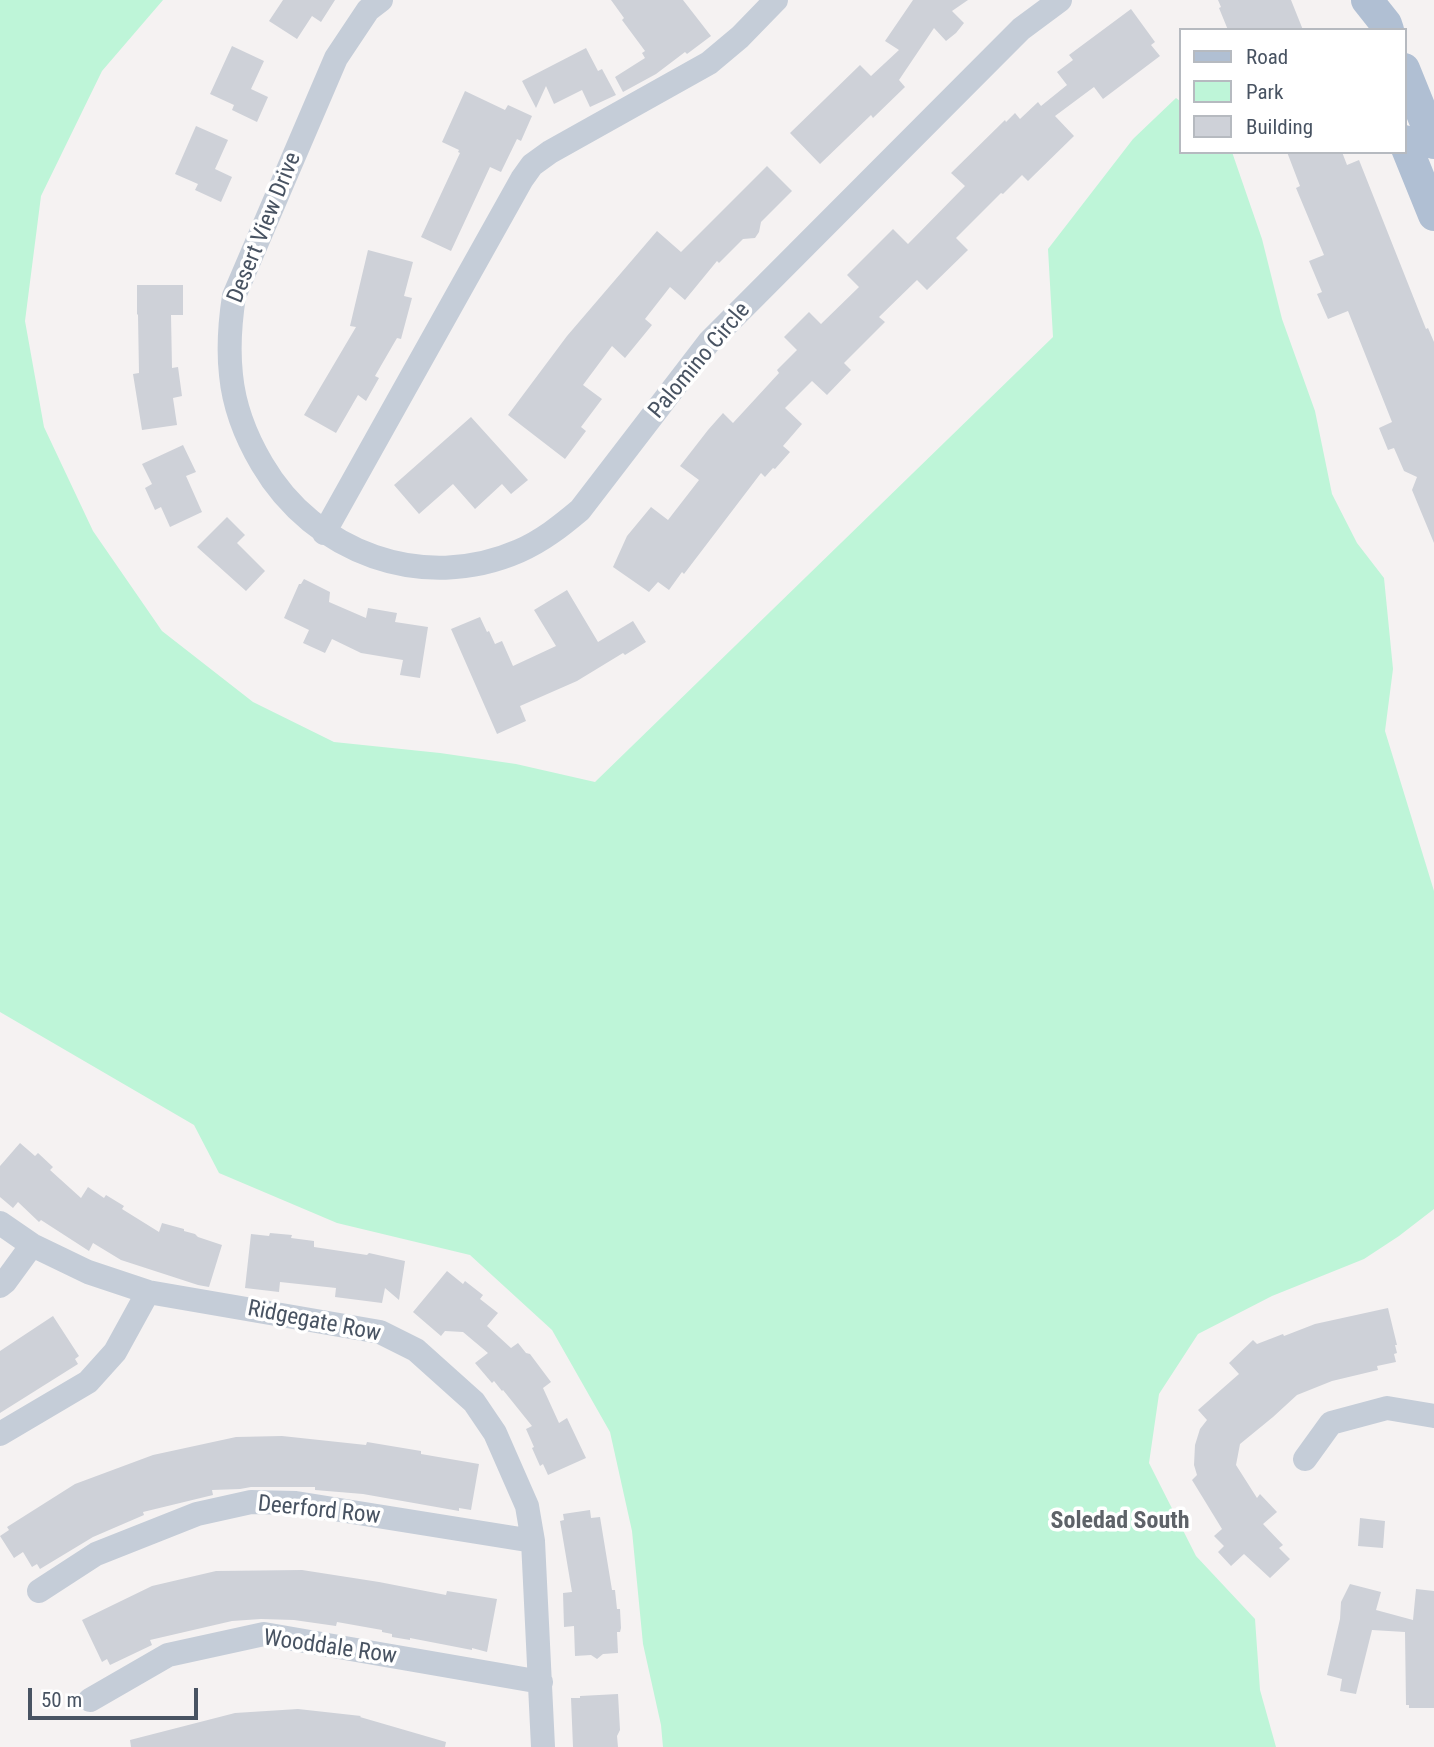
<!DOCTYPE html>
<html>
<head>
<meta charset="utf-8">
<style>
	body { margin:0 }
	#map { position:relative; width:1434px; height:1747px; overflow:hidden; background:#f5f2f2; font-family:"Roboto Condensed",sans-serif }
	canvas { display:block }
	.legend { position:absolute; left:1179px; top:28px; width:228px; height:126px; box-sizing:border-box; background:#fff; border:2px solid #b6bac0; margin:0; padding:9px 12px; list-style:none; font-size:21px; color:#485362 }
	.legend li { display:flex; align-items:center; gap:14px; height:35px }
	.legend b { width:35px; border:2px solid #b6bac0 }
	.scale { position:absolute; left:28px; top:1688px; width:170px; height:32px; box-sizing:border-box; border:4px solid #485362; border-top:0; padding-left:9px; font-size:21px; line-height:24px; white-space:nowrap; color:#485362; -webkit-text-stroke:5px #fff; paint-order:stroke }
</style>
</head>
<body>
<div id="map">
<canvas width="1434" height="1747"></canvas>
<ul class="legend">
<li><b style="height:9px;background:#b0bfd3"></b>Road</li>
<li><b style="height:19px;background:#bef5d8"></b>Park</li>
<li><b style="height:19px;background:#ced1d8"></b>Building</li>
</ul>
<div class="scale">50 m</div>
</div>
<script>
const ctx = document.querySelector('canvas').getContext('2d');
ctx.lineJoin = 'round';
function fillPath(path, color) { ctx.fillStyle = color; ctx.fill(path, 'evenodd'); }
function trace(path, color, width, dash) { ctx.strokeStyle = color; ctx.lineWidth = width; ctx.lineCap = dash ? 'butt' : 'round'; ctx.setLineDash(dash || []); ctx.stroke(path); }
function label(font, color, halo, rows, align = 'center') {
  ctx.font = font + ' "Roboto Condensed",sans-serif'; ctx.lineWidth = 7; ctx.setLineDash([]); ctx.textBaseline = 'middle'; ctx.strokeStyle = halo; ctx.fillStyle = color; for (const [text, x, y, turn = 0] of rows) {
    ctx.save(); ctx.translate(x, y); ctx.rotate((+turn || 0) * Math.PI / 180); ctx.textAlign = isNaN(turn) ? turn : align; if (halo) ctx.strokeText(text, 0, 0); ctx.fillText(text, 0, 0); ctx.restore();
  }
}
const green = new Path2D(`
	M 0,0 L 163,0 L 102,71 L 41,196 L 25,321 L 44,427 L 93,531 L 162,631 L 253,702 L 334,742 L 440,753 L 516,764 L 595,782 L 1053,337 L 1048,249 L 1133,139 L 1176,98 L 1180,101 L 1180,152 L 1232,152 L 1262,239 L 1282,319 L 1315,411 L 1332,494 L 1357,543 L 1384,578 L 1393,669 L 1385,731 L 1434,891 L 1434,1209 L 1399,1236 L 1364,1259 L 1272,1296 L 1198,1334 L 1159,1394 L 1149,1463 L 1196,1556 L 1255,1619 L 1260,1690 L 1276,1747 L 663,1747 L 661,1725 L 643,1644 L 632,1531 L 610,1432 L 552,1330 L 470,1255 L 337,1223 L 219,1173 L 194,1125 L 0,1012 Z`);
const building = new Path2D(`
	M 283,0 L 335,0 L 321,22 L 312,16 L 297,39 L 269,21 Z
	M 611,0 L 683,0 L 711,36 L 687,54 L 685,52 L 656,74 L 623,92 L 615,77 L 645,58 L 642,53 L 645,51 L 622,20 L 624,18 Z
	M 913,0 L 968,0 L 952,11 L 964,23 L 956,33 L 946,41 L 934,28 L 899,80 L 905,87 L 873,118 L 871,115 L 820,164 L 790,133 L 860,65 L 871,76 L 899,50 L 885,41 Z
	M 1218,0 L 1291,0 L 1303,30 L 1228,30 L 1219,8 L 1221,7 Z
	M 1131,9 L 1155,42 L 1151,45 L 1160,56 L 1103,99 L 1094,87 L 1055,116 L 1074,136 L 1028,181 L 1022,175 L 1003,194 L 1001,193 L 956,238 L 968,250 L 927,290 L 917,280 L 879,317 L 885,322 L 844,363 L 851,370 L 827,395 L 812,381 L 785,408 L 802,424 L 783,446 L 790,452 L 775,469 L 773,468 L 765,477 L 761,473 L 684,574 L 682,572 L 669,590 L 658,582 L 649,592 L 613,567 L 627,536 L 651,507 L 668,520 L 699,480 L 680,466 L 708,430 L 723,413 L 733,423 L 779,373 L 777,370 L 797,350 L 784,337 L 809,312 L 821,324 L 859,287 L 847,275 L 893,229 L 908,244 L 965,186 L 951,173 L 1005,120 L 1006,122 L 1015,113 L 1020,119 L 1038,102 L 1041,106 L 1067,85 L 1057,72 L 1073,60 L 1069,55 Z
	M 232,46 L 264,61 L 251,89 L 268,97 L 257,122 L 232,110 L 234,105 L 210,94 Z
	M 586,48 L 598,71 L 602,69 L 616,95 L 590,107 L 582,90 L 554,104 L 546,86 L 536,108 L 522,81 Z
	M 465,91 L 505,110 L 508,105 L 532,116 L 521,141 L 517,139 L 501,172 L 490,167 L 451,251 L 421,237 L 460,153 L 458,152 L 459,150 L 442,142 Z
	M 196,126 L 228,140 L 215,169 L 232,177 L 221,202 L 195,190 L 198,184 L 175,174 Z
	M 1287,152 L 1342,152 L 1347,165 L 1359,160 L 1426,329 L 1428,328 L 1434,342 L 1434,543 L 1412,490 L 1417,477 L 1404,471 L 1394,448 L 1388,450 L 1379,428 L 1392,422 L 1348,311 L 1328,319 L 1317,294 L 1322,292 L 1309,261 L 1324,255 L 1296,188 L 1300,186 Z
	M 767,166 L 792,191 L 761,222 L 759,232 L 755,238 L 743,239 L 719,263 L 717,261 L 685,300 L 670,287 L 645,319 L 652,325 L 625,358 L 612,346 L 583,385 L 602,399 L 581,427 L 586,431 L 565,459 L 508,415 L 567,336 L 657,231 L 681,252 Z
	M 368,250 L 413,262 L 404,296 L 412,298 L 401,339 L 397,338 L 375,376 L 379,378 L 366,401 L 358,395 L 336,433 L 304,415 L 356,327 L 350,326 Z
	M 137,285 L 183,285 L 183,315 L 171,315 L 172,368 L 178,367 L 182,396 L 173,398 L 177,425 L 142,430 L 133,374 L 139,373 L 138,315 L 137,314 Z
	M 471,417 L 528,480 L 511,494 L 502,484 L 475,509 L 453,484 L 419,514 L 394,485 Z
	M 183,445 L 196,472 L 186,476 L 202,512 L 170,527 L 161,507 L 155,510 L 145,488 L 152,484 L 142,464 Z
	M 227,517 L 245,535 L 237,543 L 265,571 L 246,591 L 197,547 Z
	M 304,579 L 330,592 L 329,602 L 366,618 L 368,608 L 397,613 L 395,622 L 428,627 L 420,678 L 400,675 L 403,660 L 361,653 L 332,639 L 325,653 L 303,643 L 309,630 L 284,618 L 299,584 L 301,584 Z
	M 567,590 L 598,642 L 633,621 L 646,642 L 625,655 L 623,653 L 577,681 L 520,706 L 526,721 L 497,734 L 451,629 L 480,617 L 487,632 L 489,631 L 495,644 L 502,641 L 513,666 L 556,646 L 534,610 Z
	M 20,1143 L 35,1156 L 38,1153 L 53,1167 L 50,1170 L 81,1198 L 88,1187 L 104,1198 L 106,1195 L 124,1206 L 122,1209 L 159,1232 L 162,1223 L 184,1229 L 184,1231 L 195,1234 L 198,1237 L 222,1245 L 209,1287 L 198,1285 L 121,1260 L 93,1243 L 89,1251 L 41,1220 L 39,1222 L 18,1202 L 13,1208 L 0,1197 L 0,1166 Z
	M 270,1233 L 292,1235 L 291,1238 L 314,1241 L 314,1247 L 367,1255 L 369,1253 L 405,1261 L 399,1300 L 385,1288 L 382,1303 L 335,1297 L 336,1288 L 280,1282 L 279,1292 L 245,1288 L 251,1234 L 269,1236 Z
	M 447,1271 L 463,1284 L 465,1281 L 483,1295 L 480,1299 L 498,1313 L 487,1326 L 511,1348 L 518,1343 L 526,1353 L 530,1354 L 551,1382 L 543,1388 L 559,1423 L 567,1418 L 586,1458 L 548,1475 L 543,1464 L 540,1466 L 532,1448 L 534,1447 L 526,1429 L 532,1426 L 503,1390 L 502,1391 L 494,1381 L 492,1383 L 475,1363 L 488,1353 L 463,1332 L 445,1331 L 441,1336 L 413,1312 Z
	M 1388,1308 L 1397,1345 L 1395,1345 L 1397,1353 L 1394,1354 L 1396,1362 L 1377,1366 L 1378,1370 L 1332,1381 L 1297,1395 L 1273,1417 L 1240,1444 L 1236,1465 L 1257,1498 L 1260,1494 L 1277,1512 L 1263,1524 L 1283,1545 L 1279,1548 L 1290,1559 L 1270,1578 L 1244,1554 L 1231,1566 L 1218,1552 L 1224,1546 L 1214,1536 L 1222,1529 L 1192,1480 L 1197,1475 L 1194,1465 L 1195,1445 L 1200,1429 L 1207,1420 L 1198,1410 L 1239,1374 L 1229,1363 L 1253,1340 L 1257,1344 L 1283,1334 L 1284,1336 L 1315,1324 Z
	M 53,1316 L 79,1356 L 75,1359 L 78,1364 L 0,1413 L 0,1351 Z
	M 282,1436 L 366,1445 L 367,1442 L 421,1451 L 421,1454 L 479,1464 L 471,1510 L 459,1508 L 459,1511 L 363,1494 L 315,1490 L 315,1487 L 251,1487 L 240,1489 L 212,1490 L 213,1495 L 143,1512 L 144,1515 L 93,1537 L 40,1569 L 37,1564 L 32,1567 L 23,1552 L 14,1558 L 0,1536 L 9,1530 L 7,1527 L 75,1484 L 153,1455 L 236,1437 Z
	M 590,1510 L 591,1518 L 600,1517 L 612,1590 L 615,1590 L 617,1609 L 620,1609 L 621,1628 L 620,1632 L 617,1632 L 618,1653 L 603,1654 L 597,1659 L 591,1655 L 575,1656 L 574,1626 L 564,1627 L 563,1593 L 572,1592 L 560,1521 L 564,1520 L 563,1514 Z
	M 1360,1518 L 1385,1521 L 1383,1548 L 1358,1546 Z
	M 302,1570 L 379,1582 L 446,1595 L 447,1591 L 497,1599 L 487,1652 L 472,1648 L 472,1650 L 410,1638 L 410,1640 L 392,1637 L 392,1634 L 382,1632 L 382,1630 L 337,1622 L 336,1626 L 294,1620 L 261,1619 L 232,1621 L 150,1640 L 152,1645 L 110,1665 L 107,1659 L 102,1662 L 82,1620 L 152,1586 L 216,1571 Z
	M 1350,1584 L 1381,1592 L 1376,1610 L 1413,1620 L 1416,1589 L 1434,1591 L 1434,1708 L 1409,1708 L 1409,1705 L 1406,1705 L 1405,1632 L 1372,1630 L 1356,1694 L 1340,1691 L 1342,1679 L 1327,1675 L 1340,1619 L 1341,1602 Z
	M 618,1694 L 620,1730 L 617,1736 L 618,1747 L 573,1747 L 571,1698 L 580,1698 L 580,1696 Z
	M 298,1709 L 361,1716 L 360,1717 L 446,1742 L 445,1747 L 131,1747 L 130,1740 L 235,1713 Z`);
const minor = new Path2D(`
	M 381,0 L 368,10 L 336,58 L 234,296 C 230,322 228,348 231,375 C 234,406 246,437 262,464 C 314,553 423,593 519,551 C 542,541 561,526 580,510 L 709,342 L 1021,29 L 1060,0
	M 324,533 L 522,179 L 532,165 L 550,152 L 709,63 L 740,37 L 776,0
	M 0,1223 L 32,1245 L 88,1272 L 148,1292 L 380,1332 L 416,1350 L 474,1402 L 495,1433 L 527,1506 L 533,1541 L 543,1747
	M 0,1286 L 5,1282 L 32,1245
	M 0,1434 L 88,1382 L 115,1352 L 148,1292
	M 1305,1459 L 1331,1423 L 1387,1408 L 1434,1416
	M 39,1591 L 96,1554 L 197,1514 L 251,1502 L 296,1503 L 533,1541
	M 90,1700 L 168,1655 L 264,1634 L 541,1682`);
const major = new Path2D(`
	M 1367,0 L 1386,24 L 1388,30
	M 1404,69 L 1434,143
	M 1404,141 L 1434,215`);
const streetNames = [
	["Desert View Drive",265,228,-68],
	["Palomino Circle",700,361,-50],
	["Ridgegate Row",314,1322,11],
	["Deerford Row",319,1511,6],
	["Wooddale Row",330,1648,8]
];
const neighbourhoodNames = [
	["Soledad South",1120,1522]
];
fillPath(green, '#bef5d8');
fillPath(building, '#ced1d8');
trace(minor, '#c5cdd8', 24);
trace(major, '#b0bfd3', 32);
label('23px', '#485362', '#fff', streetNames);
label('bold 24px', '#5e6268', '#fff', neighbourhoodNames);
</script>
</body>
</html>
